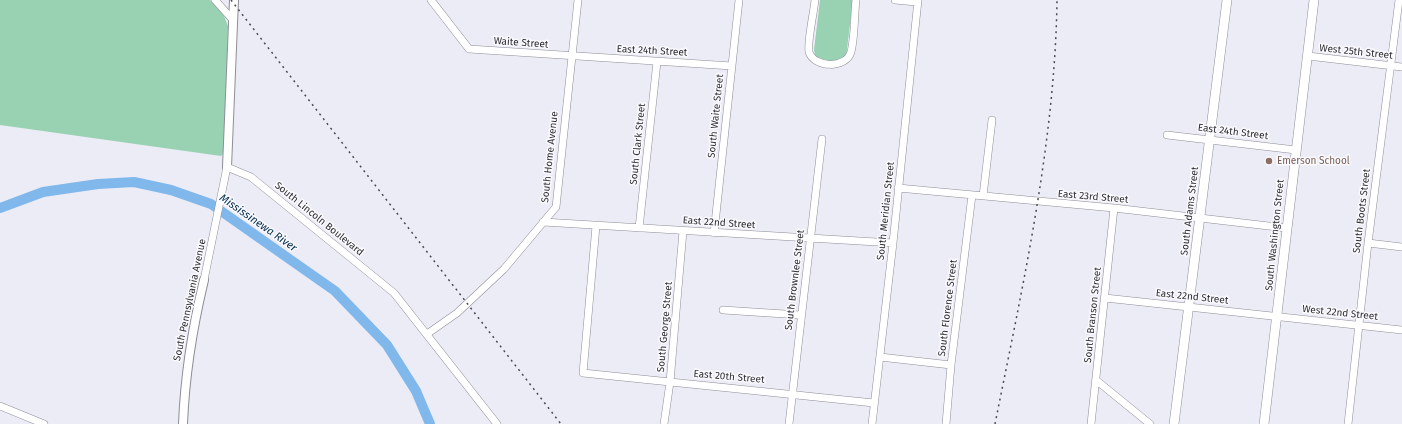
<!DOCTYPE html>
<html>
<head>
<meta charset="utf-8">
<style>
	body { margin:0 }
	canvas { display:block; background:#ececf7 }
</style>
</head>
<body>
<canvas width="1402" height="424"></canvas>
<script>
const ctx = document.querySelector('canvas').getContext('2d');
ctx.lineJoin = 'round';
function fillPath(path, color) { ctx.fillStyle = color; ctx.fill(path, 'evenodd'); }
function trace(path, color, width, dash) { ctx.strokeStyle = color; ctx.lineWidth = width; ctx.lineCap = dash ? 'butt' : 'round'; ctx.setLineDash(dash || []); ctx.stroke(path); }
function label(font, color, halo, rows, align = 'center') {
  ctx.font = font + ' "Fira Sans",sans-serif'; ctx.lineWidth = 3; ctx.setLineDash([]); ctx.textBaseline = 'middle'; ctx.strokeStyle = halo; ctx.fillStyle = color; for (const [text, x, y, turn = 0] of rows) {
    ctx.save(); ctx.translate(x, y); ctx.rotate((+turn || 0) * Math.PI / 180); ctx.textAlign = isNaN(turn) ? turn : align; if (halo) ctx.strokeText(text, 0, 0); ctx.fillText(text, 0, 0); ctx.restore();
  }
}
const green = new Path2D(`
	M 0,0 L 210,0 L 222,11 L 228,26 L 224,153 L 221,156 L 0,125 Z
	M 820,0 L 853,0 L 846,57 L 839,62 L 821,61 L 815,55 L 814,50 Z`);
const river = new Path2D(`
	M 0,208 L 43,192 L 98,184 L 134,182 L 171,190 L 211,204 L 335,291 L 387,345 L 416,391 L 430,424`);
const minor = new Path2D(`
	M 215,0 L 233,20
	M 431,0 L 469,49 L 732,66
	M 815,0 C 814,11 807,43 809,52 C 814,68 846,69 851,52 C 855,36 854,17 856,0
	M 895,0 L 917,2
	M 1308,56 L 1402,67
	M 1167,135 L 1296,150
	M 898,188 L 1114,208 L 1286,228
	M 983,196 L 992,120
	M 543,222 L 893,243
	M 596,226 L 583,373 L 874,403
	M 639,228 L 657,62
	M 714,233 L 739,0
	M 1368,243 L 1402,247
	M 204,280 L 227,167 L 251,177 L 394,293 L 497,424
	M 1105,298 L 1402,330
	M 723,310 L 800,315
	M 427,334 L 457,313 L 504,269 L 556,207 L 578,0
	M 880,357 L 951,365
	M 1096,380 L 1150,424
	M 0,406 L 44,424
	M 664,424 L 670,382 L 683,231
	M 789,424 L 822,139
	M 872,424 L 893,243 L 918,0
	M 946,424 L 951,365 L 972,195
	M 1091,424 L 1114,208
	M 1348,424 L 1368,243 L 1399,0`);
const tertiary = new Path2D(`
	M 227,167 L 234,0
	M 183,424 C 185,373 192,330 204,280`);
const secondary = new Path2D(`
	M 1174,424 L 1227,0
	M 1264,424 L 1314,0`);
const rail = new Path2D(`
	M 231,0 L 561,424
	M 995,424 C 1023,284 1055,143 1057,0`);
const markers = [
	[1269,161,4,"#8d6e63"]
];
const streetNames = [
	["Waite Street",521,43,4],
	["East 24th Street",652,51,3],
	["West 25th Street",1356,52,6],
	["South Waite Street",716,116,-84],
	["East 24th Street",1233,132,7],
	["South Clark Street",638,144,-84],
	["South Home Avenue",550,157,-84],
	["East 23rd Street",1093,197,5],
	["South Meridian Street",886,211,-84],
	["South Adams Street",1190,211,-83],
	["South Boots Street",1362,211,-83],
	["South Lincoln Boulevard",319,219,39],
	["East 22nd Street",719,223,4],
	["South Washington Street",1275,235,-84],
	["South Brownlee Street",795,280,-83],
	["East 22nd Street",1192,297,6],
	["South Pennsylvania Avenue",190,300,-78],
	["South Florence Street",948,308,-83],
	["West 22nd Street",1340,313,6],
	["South Branson Street",1093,315,-84],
	["South George Street",665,327,-85],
	["East 20th Street",729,377,5]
];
const educationNames = [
	["Emerson School",1277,161]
];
const waterNames = [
	["Mississinewa River",258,223,35]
];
fillPath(green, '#98d2b3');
trace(river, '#81b8ec', 10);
trace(minor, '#8d8d97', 8);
trace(tertiary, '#8d8d97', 10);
trace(secondary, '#8d8d97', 10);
trace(minor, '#fff', 7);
trace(tertiary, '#fff', 8);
trace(secondary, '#fff', 9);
trace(rail, '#4a4a4f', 1.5, [2, 4]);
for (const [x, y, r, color] of markers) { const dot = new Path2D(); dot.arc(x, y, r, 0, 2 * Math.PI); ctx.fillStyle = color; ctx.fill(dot); trace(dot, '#fafafe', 1.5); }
label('10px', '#2d2d31', '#fafafe', streetNames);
label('10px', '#785e54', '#fafafe', educationNames, 'left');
label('italic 11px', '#042e50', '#fafafe', waterNames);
</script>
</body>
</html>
